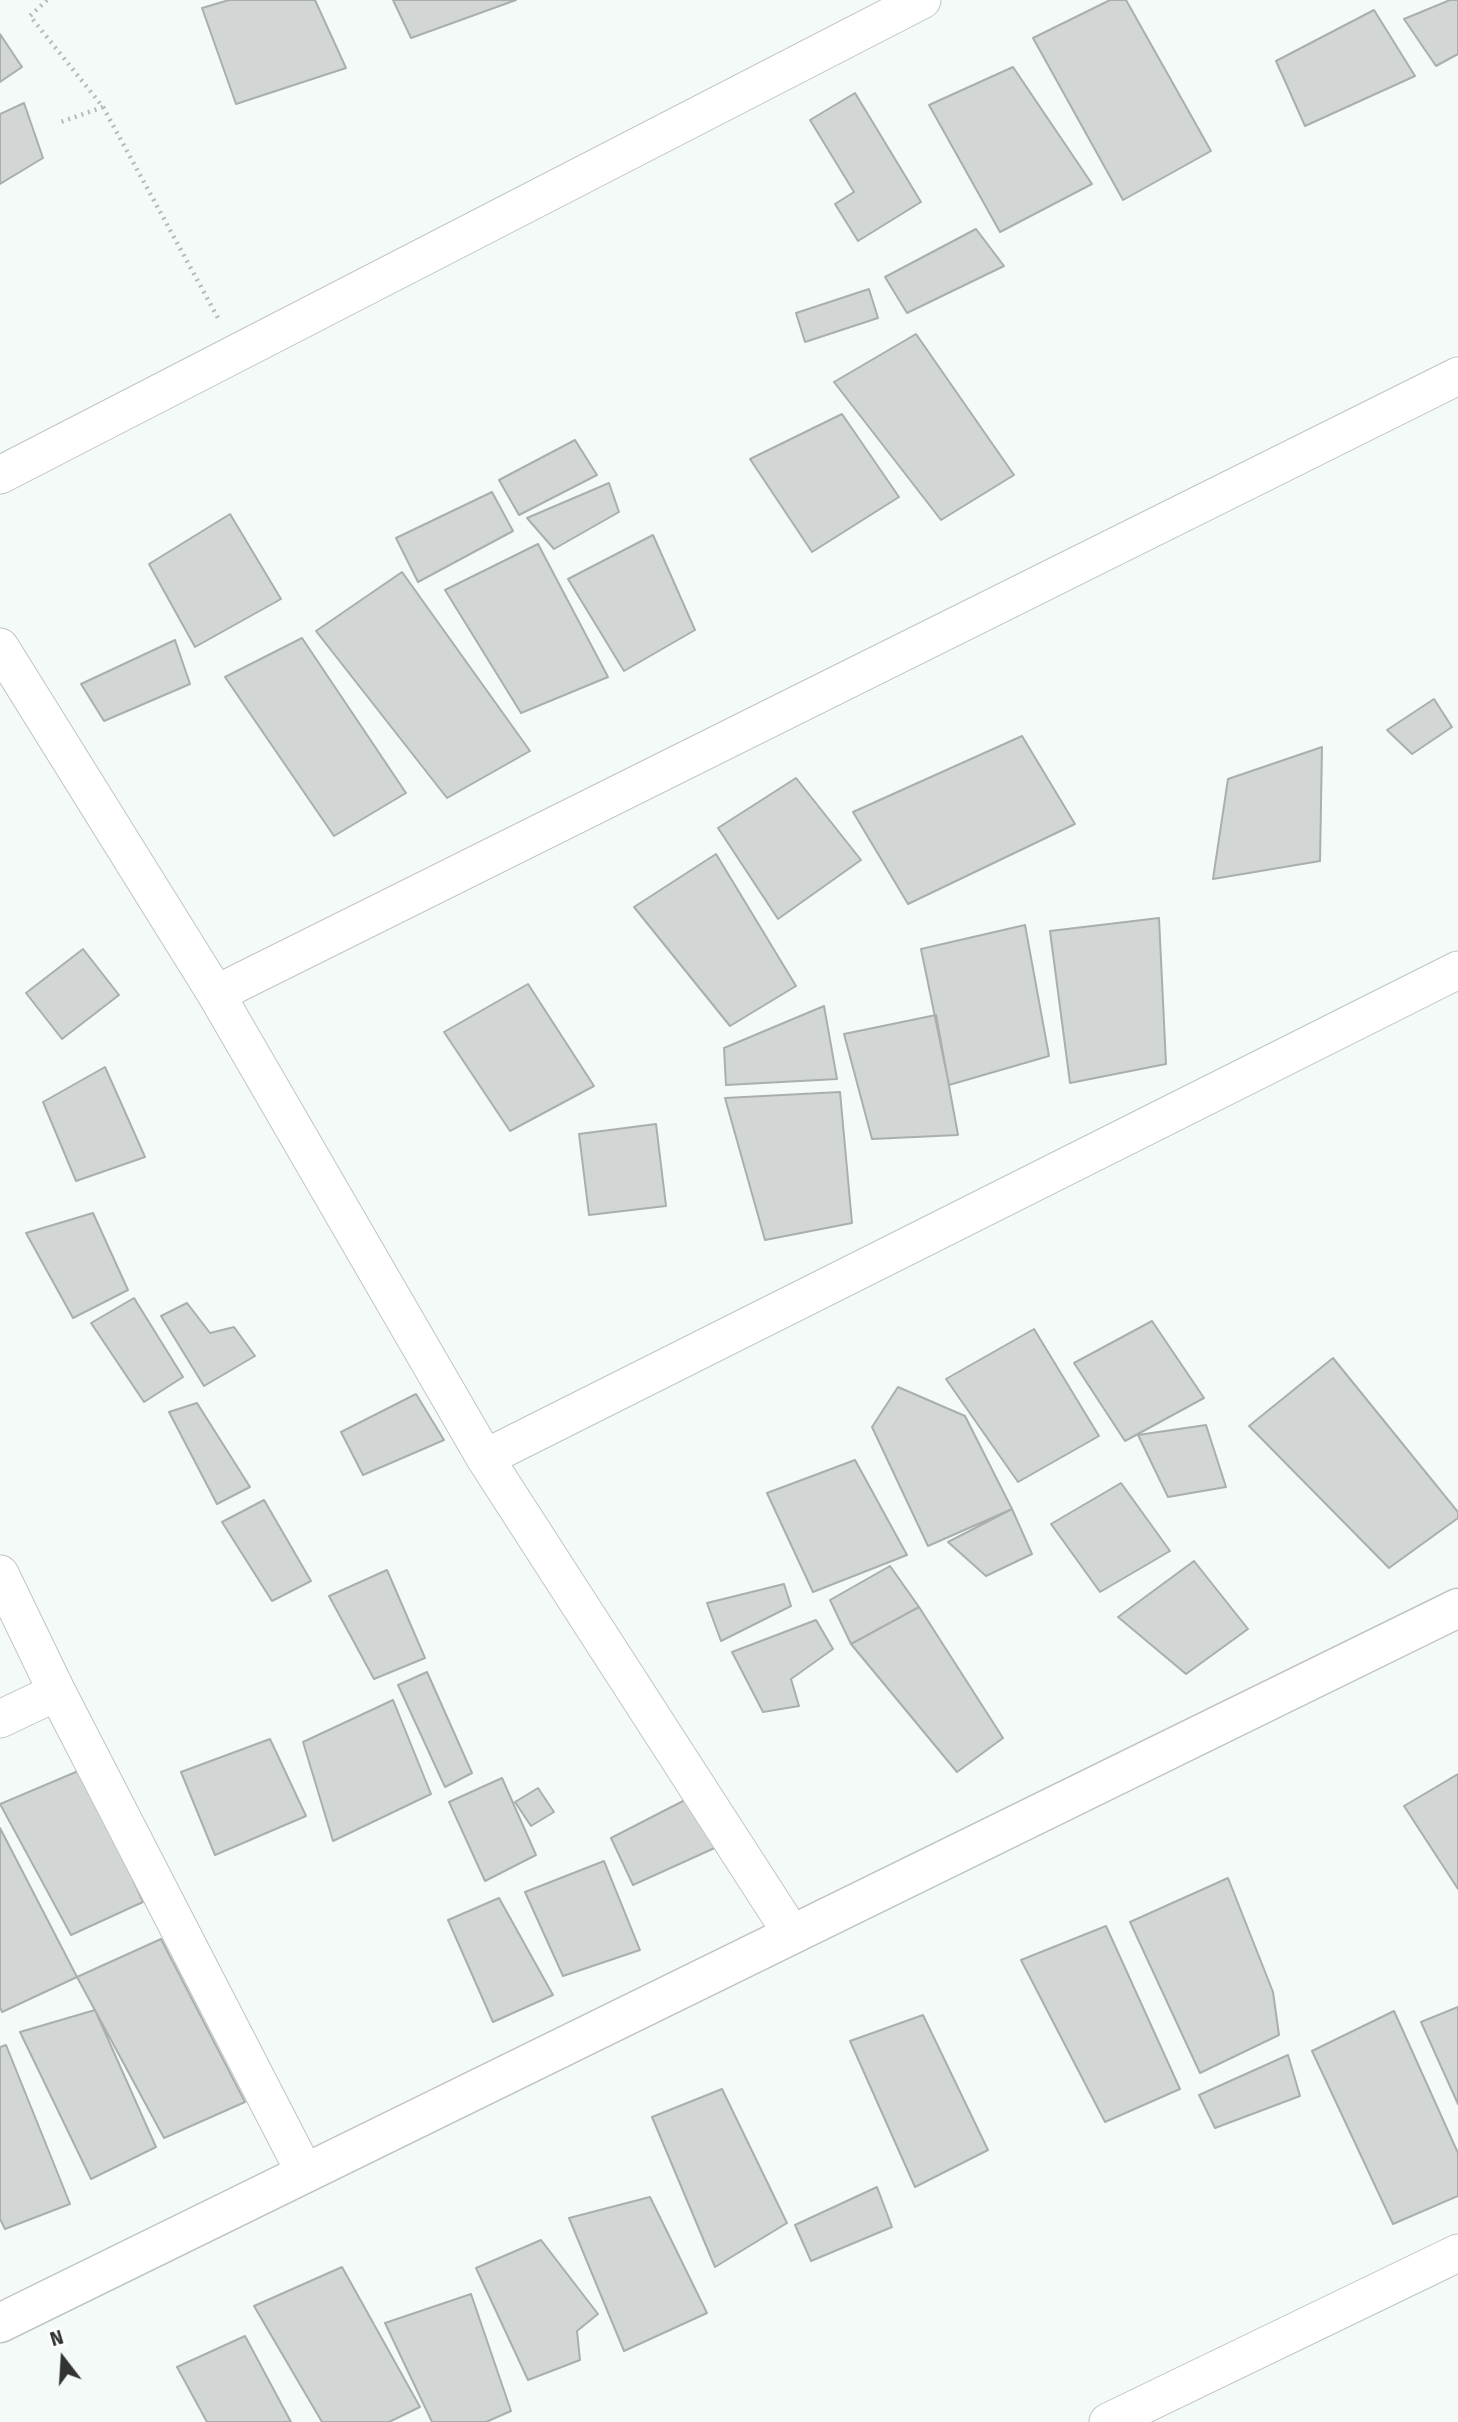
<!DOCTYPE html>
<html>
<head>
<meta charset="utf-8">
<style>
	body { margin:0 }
	#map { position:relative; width:1458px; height:2422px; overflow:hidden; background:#f4faf7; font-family:"Fira Sans",sans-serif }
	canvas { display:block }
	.north { position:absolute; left:28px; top:2324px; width:70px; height:70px; -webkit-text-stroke:5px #fff; paint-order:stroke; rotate:343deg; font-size:19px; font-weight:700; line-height:28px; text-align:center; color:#323433 }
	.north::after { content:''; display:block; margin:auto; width:24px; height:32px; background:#323433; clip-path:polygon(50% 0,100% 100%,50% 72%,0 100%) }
</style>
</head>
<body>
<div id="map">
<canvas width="1458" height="2422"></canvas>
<div class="north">N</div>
</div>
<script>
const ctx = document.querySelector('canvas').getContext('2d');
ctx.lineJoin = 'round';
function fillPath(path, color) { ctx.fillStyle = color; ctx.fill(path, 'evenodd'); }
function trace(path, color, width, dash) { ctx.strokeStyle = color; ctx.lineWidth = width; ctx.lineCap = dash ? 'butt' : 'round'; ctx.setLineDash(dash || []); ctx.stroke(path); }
const building = new Path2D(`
	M 229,0 L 315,0 L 346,68 L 236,104 L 202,8 Z
	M 393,0 L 516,0 L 411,38 Z
	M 1110,0 L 1126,0 L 1211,151 L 1123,200 L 1033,38 Z
	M 1450,0 L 1458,0 L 1458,54 L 1436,66 L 1404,19 Z
	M 1374,10 L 1415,76 L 1305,126 L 1276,61 Z
	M 0,34 L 22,67 L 0,82 Z
	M 1013,67 L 1092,184 L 1000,232 L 929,105 Z
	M 855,93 L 921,202 L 858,241 L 835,204 L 854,192 L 810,120 Z
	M 24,103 L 43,158 L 0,184 L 0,114 Z
	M 976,229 L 1004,266 L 907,313 L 885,277 Z
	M 869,289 L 878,318 L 805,342 L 796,313 Z
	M 916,334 L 1014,475 L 941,520 L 834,382 Z
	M 842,414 L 899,497 L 812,552 L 750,459 Z
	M 575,440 L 597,475 L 519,515 L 499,480 Z
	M 609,483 L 619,512 L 554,549 L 527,518 Z
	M 492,492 L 513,531 L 418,582 L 396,538 Z
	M 230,514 L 281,599 L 195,647 L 149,564 Z
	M 653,535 L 695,630 L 624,671 L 568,579 Z
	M 538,544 L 608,677 L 521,713 L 445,590 Z
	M 402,572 L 530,751 L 447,798 L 316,631 Z
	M 302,638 L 406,793 L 334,836 L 225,677 Z
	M 175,640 L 190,684 L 104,721 L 81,684 Z
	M 1434,699 L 1452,727 L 1412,754 L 1387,730 Z
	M 1022,736 L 1075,824 L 908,904 L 853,812 Z
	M 1322,747 L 1320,861 L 1213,879 L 1228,779 Z
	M 796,778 L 861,860 L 778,919 L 718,828 Z
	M 716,854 L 796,986 L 730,1026 L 634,907 Z
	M 1159,918 L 1166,1064 L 1070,1083 L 1050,931 Z
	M 1025,925 L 1049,1056 L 949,1085 L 921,949 Z
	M 83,949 L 119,995 L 62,1039 L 26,993 Z
	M 528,984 L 594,1086 L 510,1131 L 444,1032 Z
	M 824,1006 L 837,1079 L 726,1085 L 724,1048 Z
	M 936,1015 L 958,1135 L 872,1139 L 844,1034 Z
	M 105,1067 L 145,1157 L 76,1181 L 43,1102 Z
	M 840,1092 L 852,1223 L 765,1240 L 725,1098 Z
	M 656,1124 L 666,1206 L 589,1215 L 579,1134 Z
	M 93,1213 L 128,1290 L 73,1318 L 26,1233 Z
	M 134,1298 L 183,1377 L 144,1402 L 91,1323 Z
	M 187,1303 L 210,1333 L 234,1327 L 255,1356 L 204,1386 L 161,1316 Z
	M 1152,1321 L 1204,1398 L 1125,1441 L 1074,1363 Z
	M 1034,1329 L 1099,1436 L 1018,1482 L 946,1379 Z
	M 1333,1358 L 1458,1512 L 1458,1518 L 1389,1568 L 1249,1426 Z
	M 898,1387 L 965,1416 L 1012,1509 L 928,1546 L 872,1427 Z
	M 416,1394 L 444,1440 L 363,1475 L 341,1432 Z
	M 197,1403 L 250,1487 L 217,1504 L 169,1412 Z
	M 1206,1425 L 1226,1487 L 1168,1497 L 1138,1435 Z
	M 855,1460 L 907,1555 L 813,1592 L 767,1493 Z
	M 1121,1483 L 1170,1551 L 1100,1592 L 1051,1524 Z
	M 264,1500 L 311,1581 L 272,1601 L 222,1522 Z
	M 1012,1509 L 1032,1554 L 986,1576 L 948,1542 Z
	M 1194,1561 L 1248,1629 L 1186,1674 L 1118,1617 Z
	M 890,1566 L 919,1607 L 851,1644 L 830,1600 Z
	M 387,1570 L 425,1658 L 374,1679 L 329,1596 Z
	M 784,1584 L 791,1606 L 721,1641 L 707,1603 Z
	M 919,1607 L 1003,1738 L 957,1772 L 851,1644 Z
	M 816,1620 L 833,1649 L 791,1679 L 799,1706 L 763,1712 L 732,1652 Z
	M 427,1672 L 472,1773 L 445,1787 L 398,1685 Z
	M 393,1700 L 431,1794 L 333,1841 L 303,1742 Z
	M 270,1739 L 306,1816 L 215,1855 L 181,1772 Z
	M 83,1769 L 143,1902 L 71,1935 L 0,1804 Z
	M 1458,1774 L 1458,1889 L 1404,1806 Z
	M 502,1778 L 536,1855 L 485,1881 L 449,1802 Z
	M 538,1788 L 554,1812 L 531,1826 L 515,1802 Z
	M 687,1799 L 719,1846 L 633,1885 L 611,1838 Z
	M 0,1828 L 77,1977 L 2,2012 L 0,2007 Z
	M 604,1861 L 640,1950 L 563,1976 L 525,1892 Z
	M 1228,1878 L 1273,1992 L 1279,2035 L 1200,2073 L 1130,1922 Z
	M 499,1898 L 553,1995 L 493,2022 L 448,1920 Z
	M 1106,1926 L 1180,2089 L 1105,2122 L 1021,1960 Z
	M 161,1939 L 245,2102 L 164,2138 L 77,1977 Z
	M 1458,2007 L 1458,2104 L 1421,2022 Z
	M 95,2010 L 156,2147 L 91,2179 L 20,2032 Z
	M 1394,2011 L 1458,2153 L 1458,2196 L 1393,2224 L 1312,2051 Z
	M 923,2015 L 988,2150 L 915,2187 L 850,2041 Z
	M 6,2045 L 70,2204 L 5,2229 L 0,2219 L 0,2047 Z
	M 1288,2055 L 1300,2096 L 1215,2128 L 1199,2095 Z
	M 722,2089 L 787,2223 L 715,2267 L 652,2117 Z
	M 877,2187 L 892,2227 L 811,2261 L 795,2225 Z
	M 650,2197 L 707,2313 L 624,2351 L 569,2218 Z
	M 541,2240 L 598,2314 L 577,2331 L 580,2360 L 528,2380 L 476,2268 Z
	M 342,2267 L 420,2407 L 389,2422 L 322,2422 L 254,2306 Z
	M 471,2294 L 511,2411 L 486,2422 L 432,2422 L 385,2323 Z
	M 245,2336 L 291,2422 L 207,2422 L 177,2367 Z`);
const path = new Path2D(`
	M 47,0 L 30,16 L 103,107 L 58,123
	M 103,107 L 218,318`);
const minor = new Path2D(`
	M 0,475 L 922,0
	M 0,647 L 216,994 L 485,1458 L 792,1934
	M 216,994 L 1458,376
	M 485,1458 L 1458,970
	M 0,1574 L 57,1692 L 305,2173
	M 0,1719 L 57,1692
	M 1108,2422 L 1458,2253`);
const tertiary = new Path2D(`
	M 0,2323 L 1458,1608`);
fillPath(building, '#d2d7d5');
trace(building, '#aaafad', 2);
trace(minor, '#c0c5c3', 39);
trace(tertiary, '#c0c5c3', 41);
trace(path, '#b6bab8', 4.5, [2, 5]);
trace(minor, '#fff', 37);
trace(tertiary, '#fff', 38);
</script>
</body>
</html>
